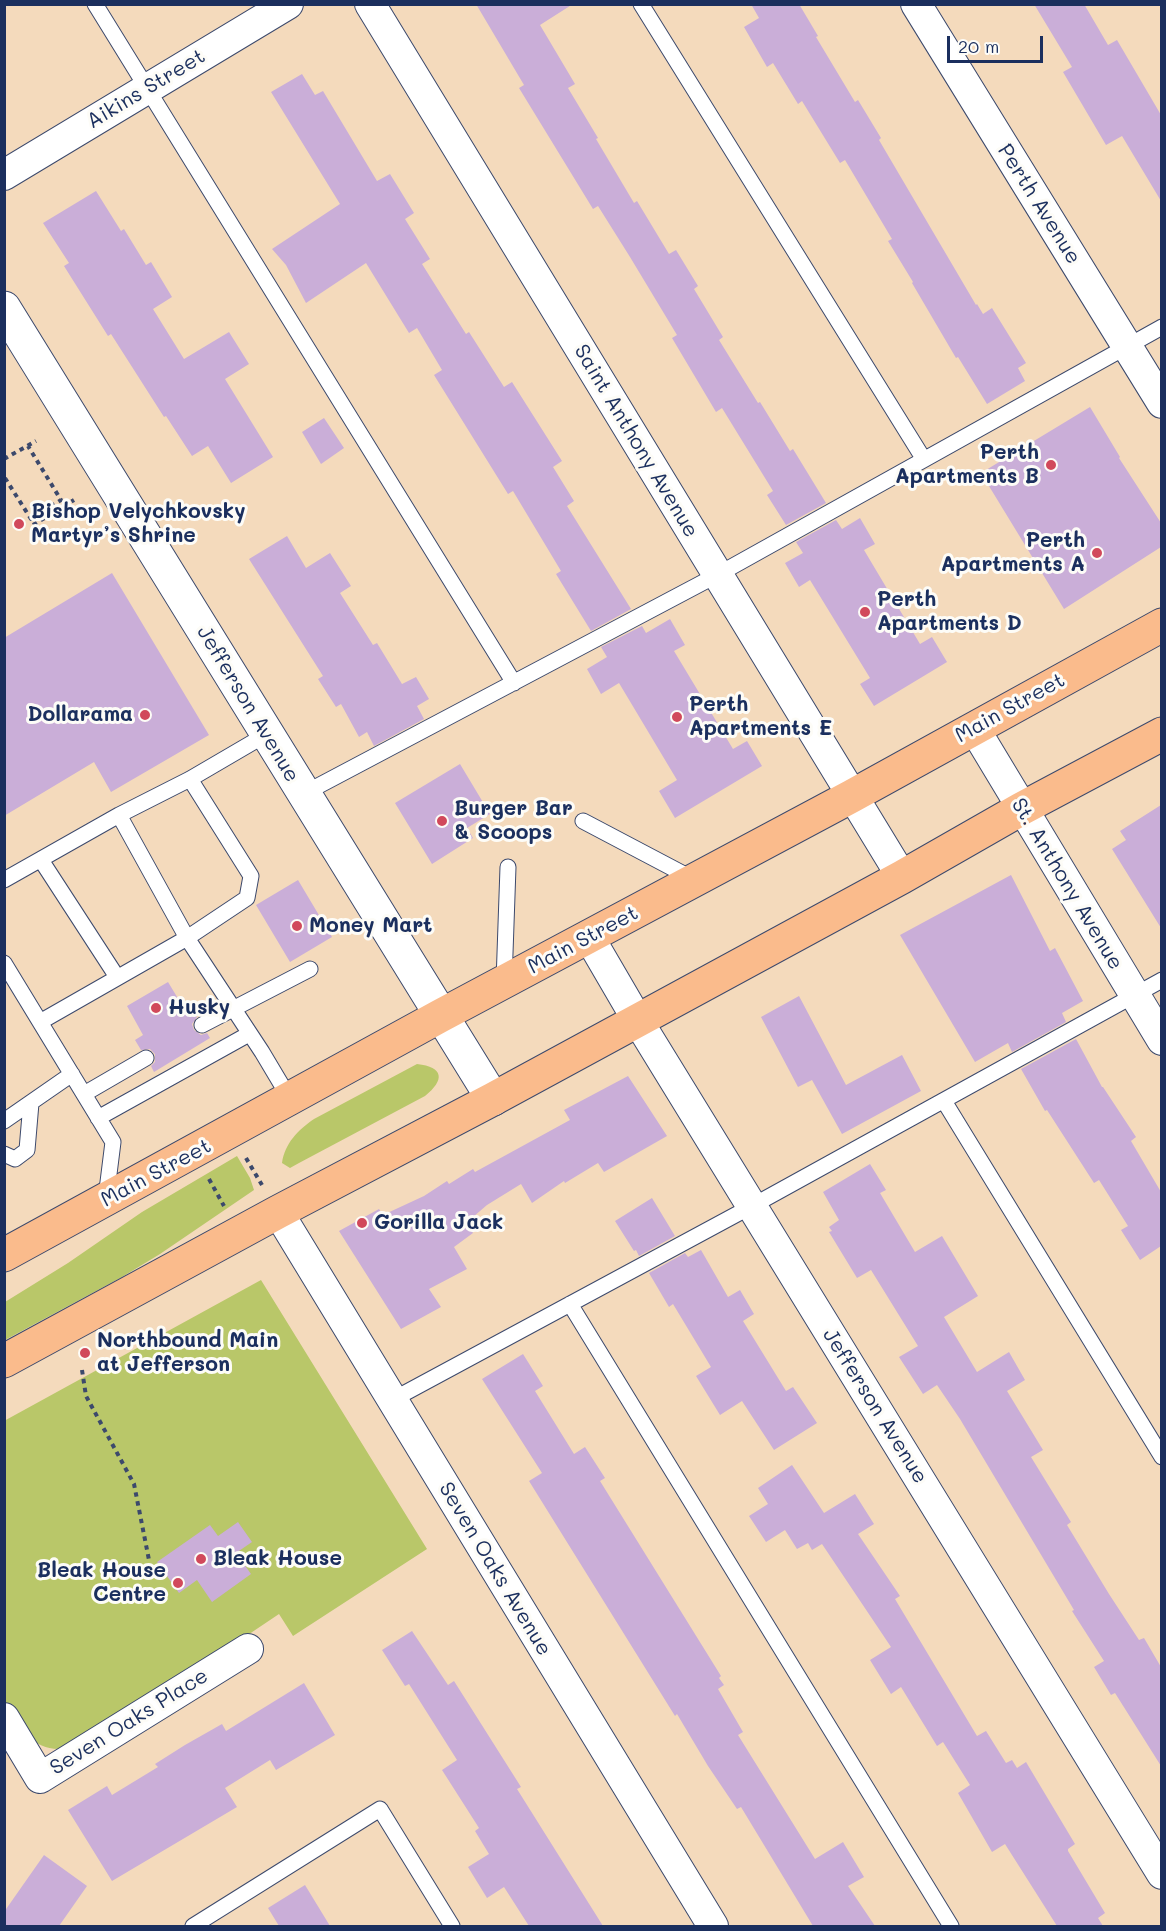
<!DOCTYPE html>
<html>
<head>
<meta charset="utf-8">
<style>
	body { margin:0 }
	#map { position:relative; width:1166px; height:1931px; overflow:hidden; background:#f4dabc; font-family:Mali,sans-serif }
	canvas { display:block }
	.frame { position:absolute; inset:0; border:6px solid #1b2f5e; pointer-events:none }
	.scale { position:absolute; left:947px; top:36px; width:96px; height:27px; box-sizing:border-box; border:3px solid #1b2f5e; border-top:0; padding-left:8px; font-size:18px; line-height:21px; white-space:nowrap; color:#1b2f5e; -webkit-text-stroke:4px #fdfcf7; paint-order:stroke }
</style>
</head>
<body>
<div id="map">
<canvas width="1166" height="1931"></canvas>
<div class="frame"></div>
<div class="scale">20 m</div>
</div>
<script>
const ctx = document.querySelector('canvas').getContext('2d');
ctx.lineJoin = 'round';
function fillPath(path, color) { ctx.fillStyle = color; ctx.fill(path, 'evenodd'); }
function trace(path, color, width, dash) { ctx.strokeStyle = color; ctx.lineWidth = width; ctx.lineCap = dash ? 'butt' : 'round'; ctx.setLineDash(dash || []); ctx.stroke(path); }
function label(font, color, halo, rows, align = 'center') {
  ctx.font = font + ' Mali,sans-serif'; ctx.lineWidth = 6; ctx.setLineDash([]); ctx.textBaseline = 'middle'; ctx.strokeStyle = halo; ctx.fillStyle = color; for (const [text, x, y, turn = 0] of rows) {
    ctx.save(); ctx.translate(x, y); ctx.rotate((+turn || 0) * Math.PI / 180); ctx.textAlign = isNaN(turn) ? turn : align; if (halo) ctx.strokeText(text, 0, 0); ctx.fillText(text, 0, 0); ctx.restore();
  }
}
const green = new Path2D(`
	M 417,1064 C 444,1067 445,1080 425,1096 L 299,1163 L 290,1168 L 282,1163 C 285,1143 298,1130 314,1119 Z
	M 237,1156 L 250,1178 L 254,1190 L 160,1254 L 122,1277 L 5,1340 L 5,1302 L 68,1263 L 142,1212 Z
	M 261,1280 L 427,1549 L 293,1636 L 279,1614 L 87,1743 C 40,1760 27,1739 5,1701 L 4,1421 Z`);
const building = new Path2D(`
	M 476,4 L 573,4 L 540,25 L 575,84 L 568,88 L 598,138 L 596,139 L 634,203 L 637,201 L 669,254 L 676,250 L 698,286 L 694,289 L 723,337 L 719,340 L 758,403 L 760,402 L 790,451 L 793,449 L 826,503 L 786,525 L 767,495 L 773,491 L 722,408 L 716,412 L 672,338 L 677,335 L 630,257 L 598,206 L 593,209 L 519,88 L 524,85 Z
	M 751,4 L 799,4 L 818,36 L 816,37 L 855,102 L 858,100 L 881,138 L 879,140 L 976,305 L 977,304 L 983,314 L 992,308 L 1026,363 L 1018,368 L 1025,381 L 987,404 L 958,357 L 956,358 L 912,283 L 913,282 L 888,241 L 892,239 L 845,160 L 840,163 L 802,101 L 798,104 L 773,63 L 767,67 L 744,27 L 759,18 Z
	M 1034,4 L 1084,4 L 1108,45 L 1117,40 L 1161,115 L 1161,201 L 1122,136 L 1106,145 L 1063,72 L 1072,67 Z
	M 302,74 L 315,95 L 323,91 L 377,181 L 390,174 L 414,213 L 405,219 L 430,259 L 422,264 L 466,334 L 469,332 L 504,387 L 512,382 L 562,461 L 553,467 L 574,501 L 567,506 L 631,609 L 591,631 L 556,574 L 561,571 L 513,491 L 508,494 L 434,375 L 442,370 L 417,328 L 409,333 L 366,263 L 306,303 L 286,265 L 272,249 L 340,204 L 271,92 Z
	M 96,191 L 121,231 L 124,229 L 146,265 L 151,262 L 172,297 L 153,309 L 184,359 L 229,332 L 249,364 L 225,379 L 273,457 L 231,483 L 208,446 L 192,456 L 166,416 L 164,417 L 111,334 L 108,336 L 64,266 L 69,263 L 43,223 Z
	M 1090,407 L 1120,457 L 1119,458 L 1161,523 L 1161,547 L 1064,609 L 981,473 Z
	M 324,418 L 344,448 L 321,464 L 302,432 Z
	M 860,518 L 875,544 L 864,550 L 920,644 L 932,637 L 947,662 L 874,706 L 860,684 L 870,678 L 810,580 L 799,587 L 785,563 L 803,553 L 796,542 L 836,520 L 842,529 Z
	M 287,536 L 306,568 L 330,553 L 351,586 L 340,593 L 373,645 L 377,643 L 402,684 L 416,677 L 429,699 L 417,706 L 424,719 L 374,746 L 367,732 L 359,737 L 341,704 L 336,707 L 318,679 L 323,676 L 249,559 Z
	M 112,573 L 209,735 L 111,792 L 94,762 L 4,816 L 4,638 Z
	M 670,619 L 685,645 L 674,651 L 733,749 L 747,741 L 762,766 L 675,818 L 659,791 L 677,780 L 619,683 L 601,694 L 587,669 L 607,657 L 601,647 L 642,626 L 646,633 Z
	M 460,764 L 490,814 L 467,828 L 473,838 L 432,864 L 395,803 Z
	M 1161,805 L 1161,928 L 1112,849 L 1126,840 L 1120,831 Z
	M 1011,875 L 1050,951 L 1055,948 L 1083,1001 L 1062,1013 L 1066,1022 L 1012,1052 L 1008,1043 L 975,1062 L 900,935 Z
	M 298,880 L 332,937 L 290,962 L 256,905 Z
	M 168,982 L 185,1010 L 190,1006 L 197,1017 L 192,1024 L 194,1030 L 201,1035 L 207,1033 L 210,1038 L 154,1072 L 151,1066 L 155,1062 L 155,1054 L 150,1049 L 141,1050 L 135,1040 L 143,1035 L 127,1006 Z
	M 799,996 L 846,1085 L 902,1055 L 921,1091 L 842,1134 L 812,1080 L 798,1087 L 761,1017 Z
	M 1076,1039 L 1102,1087 L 1103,1087 L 1136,1137 L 1131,1141 L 1161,1192 L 1161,1246 L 1140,1260 L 1121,1230 L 1128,1226 L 1099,1180 L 1094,1183 L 1047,1110 L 1045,1111 L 1021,1069 Z
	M 628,1076 L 667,1136 L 604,1172 L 598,1163 L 565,1183 L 564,1181 L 532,1203 L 521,1184 L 487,1205 L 466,1223 L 473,1233 L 454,1247 L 467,1269 L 429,1289 L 441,1307 L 401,1329 L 339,1231 L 379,1209 L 383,1215 L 424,1196 L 447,1181 L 449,1184 L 473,1169 L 475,1172 L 570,1120 L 564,1110 Z
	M 870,1164 L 886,1190 L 880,1193 L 915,1252 L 942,1236 L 978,1296 L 944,1317 L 977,1372 L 1009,1352 L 1025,1380 L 1007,1391 L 1043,1450 L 1031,1457 L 1071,1522 L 1067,1525 L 1109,1594 L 1139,1640 L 1144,1638 L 1161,1667 L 1161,1766 L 1115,1693 L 1111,1695 L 1094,1667 L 1104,1661 L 1072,1611 L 1074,1610 L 960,1419 L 937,1385 L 923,1394 L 899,1357 L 918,1346 L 871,1270 L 857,1278 L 829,1232 L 832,1231 L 829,1227 L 839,1220 L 823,1192 Z
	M 652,1198 L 675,1236 L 639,1256 L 636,1250 L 634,1251 L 615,1221 Z
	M 701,1250 L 728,1297 L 740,1290 L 754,1314 L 743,1321 L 786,1391 L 793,1387 L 817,1423 L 774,1450 L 742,1401 L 720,1415 L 696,1376 L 711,1367 L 673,1304 L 669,1307 L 649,1273 L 685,1253 L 688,1257 Z
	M 523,1354 L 543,1386 L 535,1391 L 574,1454 L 585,1447 L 605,1478 L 600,1481 L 721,1676 L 719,1678 L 724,1685 L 718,1689 L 743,1732 L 738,1735 L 815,1859 L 843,1842 L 864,1877 L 848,1886 L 875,1926 L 813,1926 L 741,1807 L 737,1809 L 708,1766 L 677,1714 L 675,1716 L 529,1481 L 542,1473 L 482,1379 Z
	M 792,1465 L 824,1513 L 855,1494 L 874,1524 L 858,1534 L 900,1596 L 895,1599 L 977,1736 L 986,1731 L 1006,1763 L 1012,1760 L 1017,1768 L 1026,1762 L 1075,1844 L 1068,1849 L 1068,1851 L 1105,1913 L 1098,1918 L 1103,1926 L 1057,1926 L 1005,1844 L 992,1852 L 958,1793 L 970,1785 L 943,1742 L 937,1746 L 901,1687 L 891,1694 L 870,1660 L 891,1647 L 822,1544 L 812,1550 L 808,1543 L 797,1549 L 785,1530 L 766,1542 L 749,1516 L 768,1504 L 758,1488 Z
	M 238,1522 L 252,1542 L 236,1553 L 251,1574 L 212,1602 L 197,1580 L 179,1593 L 157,1562 L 210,1525 L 218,1536 Z
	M 412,1631 L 448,1685 L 454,1681 L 521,1787 L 517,1789 L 603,1926 L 529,1926 L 504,1887 L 487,1898 L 468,1867 L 489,1854 L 475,1831 L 479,1828 L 442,1770 L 457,1760 L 409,1684 L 405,1686 L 382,1650 Z
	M 304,1683 L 335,1735 L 276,1770 L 270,1760 L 225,1788 L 237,1807 L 112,1881 L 68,1810 L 107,1786 L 112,1795 L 158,1767 L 155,1764 L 185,1745 L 222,1724 L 226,1731 Z
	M 44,1855 L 87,1886 L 59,1926 L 4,1926 L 4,1912 Z
	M 305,1885 L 330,1926 L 279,1926 L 268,1908 Z`);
const path = new Path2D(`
	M 4,459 L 36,441
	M 5,478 L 31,519 L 61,500 L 28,446
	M 33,525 L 74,500
	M 246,1158 L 262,1185
	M 209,1179 L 224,1206
	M 82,1370 L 86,1396 L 134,1484 L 149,1560`);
const service = new Path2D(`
	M 95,4 L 514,683
	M 641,4 L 923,458
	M 303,794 L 717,575 L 1162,327
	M 119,815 L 187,938 L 262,1052 L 290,1099
	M 583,821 L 695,880
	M 41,860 L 117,977
	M 4,880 L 119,815 L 190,779 L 267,734
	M 4,963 L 113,1142 L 106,1198
	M 504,982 L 508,867
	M 40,1022 L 187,938 L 247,898 L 251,876 L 190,779
	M 202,1025 L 310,969
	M 84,1094 L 146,1058
	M 944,1101 L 1162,1457
	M 98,1118 L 249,1034
	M 4,1121 L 72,1074
	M 4,1154 L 15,1159 L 27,1150 L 31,1103
	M 570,1304 L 951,1926
	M 392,1400 L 752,1206 L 1162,980
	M 193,1926 L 380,1809 L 452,1926`);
const minor = new Path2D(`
	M 370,4 L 902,877
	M 916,4 L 1162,403
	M 4,175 L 288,4
	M 974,728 L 1162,1040
	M 589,937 L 638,1021 L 1162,1874
	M 278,1212 L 713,1926
	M 4,1718 L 40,1778 L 248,1649`);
const tertiary = new Path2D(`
	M 4,308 L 493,1099`);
const primary = new Path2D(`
	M 4,1255 L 440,1016 L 852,796 L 1162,625
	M 4,1361 L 278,1212 L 493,1099 L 902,877 L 1021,809 L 1162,734`);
const markers = [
	[1051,465,6,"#d1495b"],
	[19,524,6,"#d1495b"],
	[1097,553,6,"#d1495b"],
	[865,612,6,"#d1495b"],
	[145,715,6,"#d1495b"],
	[677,717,6,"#d1495b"],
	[442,821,6,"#d1495b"],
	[297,926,6,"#d1495b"],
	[156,1008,6,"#d1495b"],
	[362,1223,6,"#d1495b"],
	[85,1353,6,"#d1495b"],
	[201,1559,6,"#d1495b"],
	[178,1583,6,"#d1495b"]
];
const streetNames = [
	["Aikins Street",146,89,-31],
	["Perth Avenue",1039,204,58],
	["Saint Anthony Avenue",636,441,59],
	["Jefferson Avenue",248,704,59],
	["Main Street",1010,708,-29],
	["St. Anthony Avenue",1067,884,59],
	["Main Street",583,940,-28],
	["Main Street",156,1173,-28],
	["Jefferson Avenue",875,1406,58],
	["Seven Oaks Avenue",495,1569,59],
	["Seven Oaks Place",129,1722,-32]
];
const poiNames = [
	["Perth",1039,453,"right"],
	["Apartments B",1039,477,"right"],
	["Bishop Velychkovsky",31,512],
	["Martyr’s Shrine",31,536],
	["Perth",1085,541,"right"],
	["Apartments A",1085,565,"right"],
	["Perth",877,600],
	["Apartments D",877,624],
	["Perth",689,705],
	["Apartments E",689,729],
	["Dollarama",133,715,"right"],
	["Burger Bar",454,809],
	["& Scoops",454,833],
	["Money Mart",309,926],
	["Husky",168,1008],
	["Gorilla Jack",374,1223],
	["Northbound Main",97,1341],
	["at Jefferson",97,1365],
	["Bleak House",213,1559],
	["Bleak House",166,1571,"right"],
	["Centre",166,1595,"right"]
];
fillPath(green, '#b9c769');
fillPath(building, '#caaed8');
trace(service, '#3c496c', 17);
trace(minor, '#3c496c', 32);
trace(tertiary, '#3c496c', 35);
trace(primary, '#3c496c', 35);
trace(path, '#3c496c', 4, [4.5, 4.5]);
trace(service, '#fff', 15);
trace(minor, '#fff', 30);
trace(tertiary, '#fff', 33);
trace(primary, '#fabb8c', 33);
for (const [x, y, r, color] of markers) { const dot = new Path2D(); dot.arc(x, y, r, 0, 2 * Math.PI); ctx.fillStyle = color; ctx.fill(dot); trace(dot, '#fdfcf7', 2); }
label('21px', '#1b2f5e', '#fdfcf7', streetNames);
label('bold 21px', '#1b2f5e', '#fdfcf7', poiNames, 'left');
</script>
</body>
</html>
